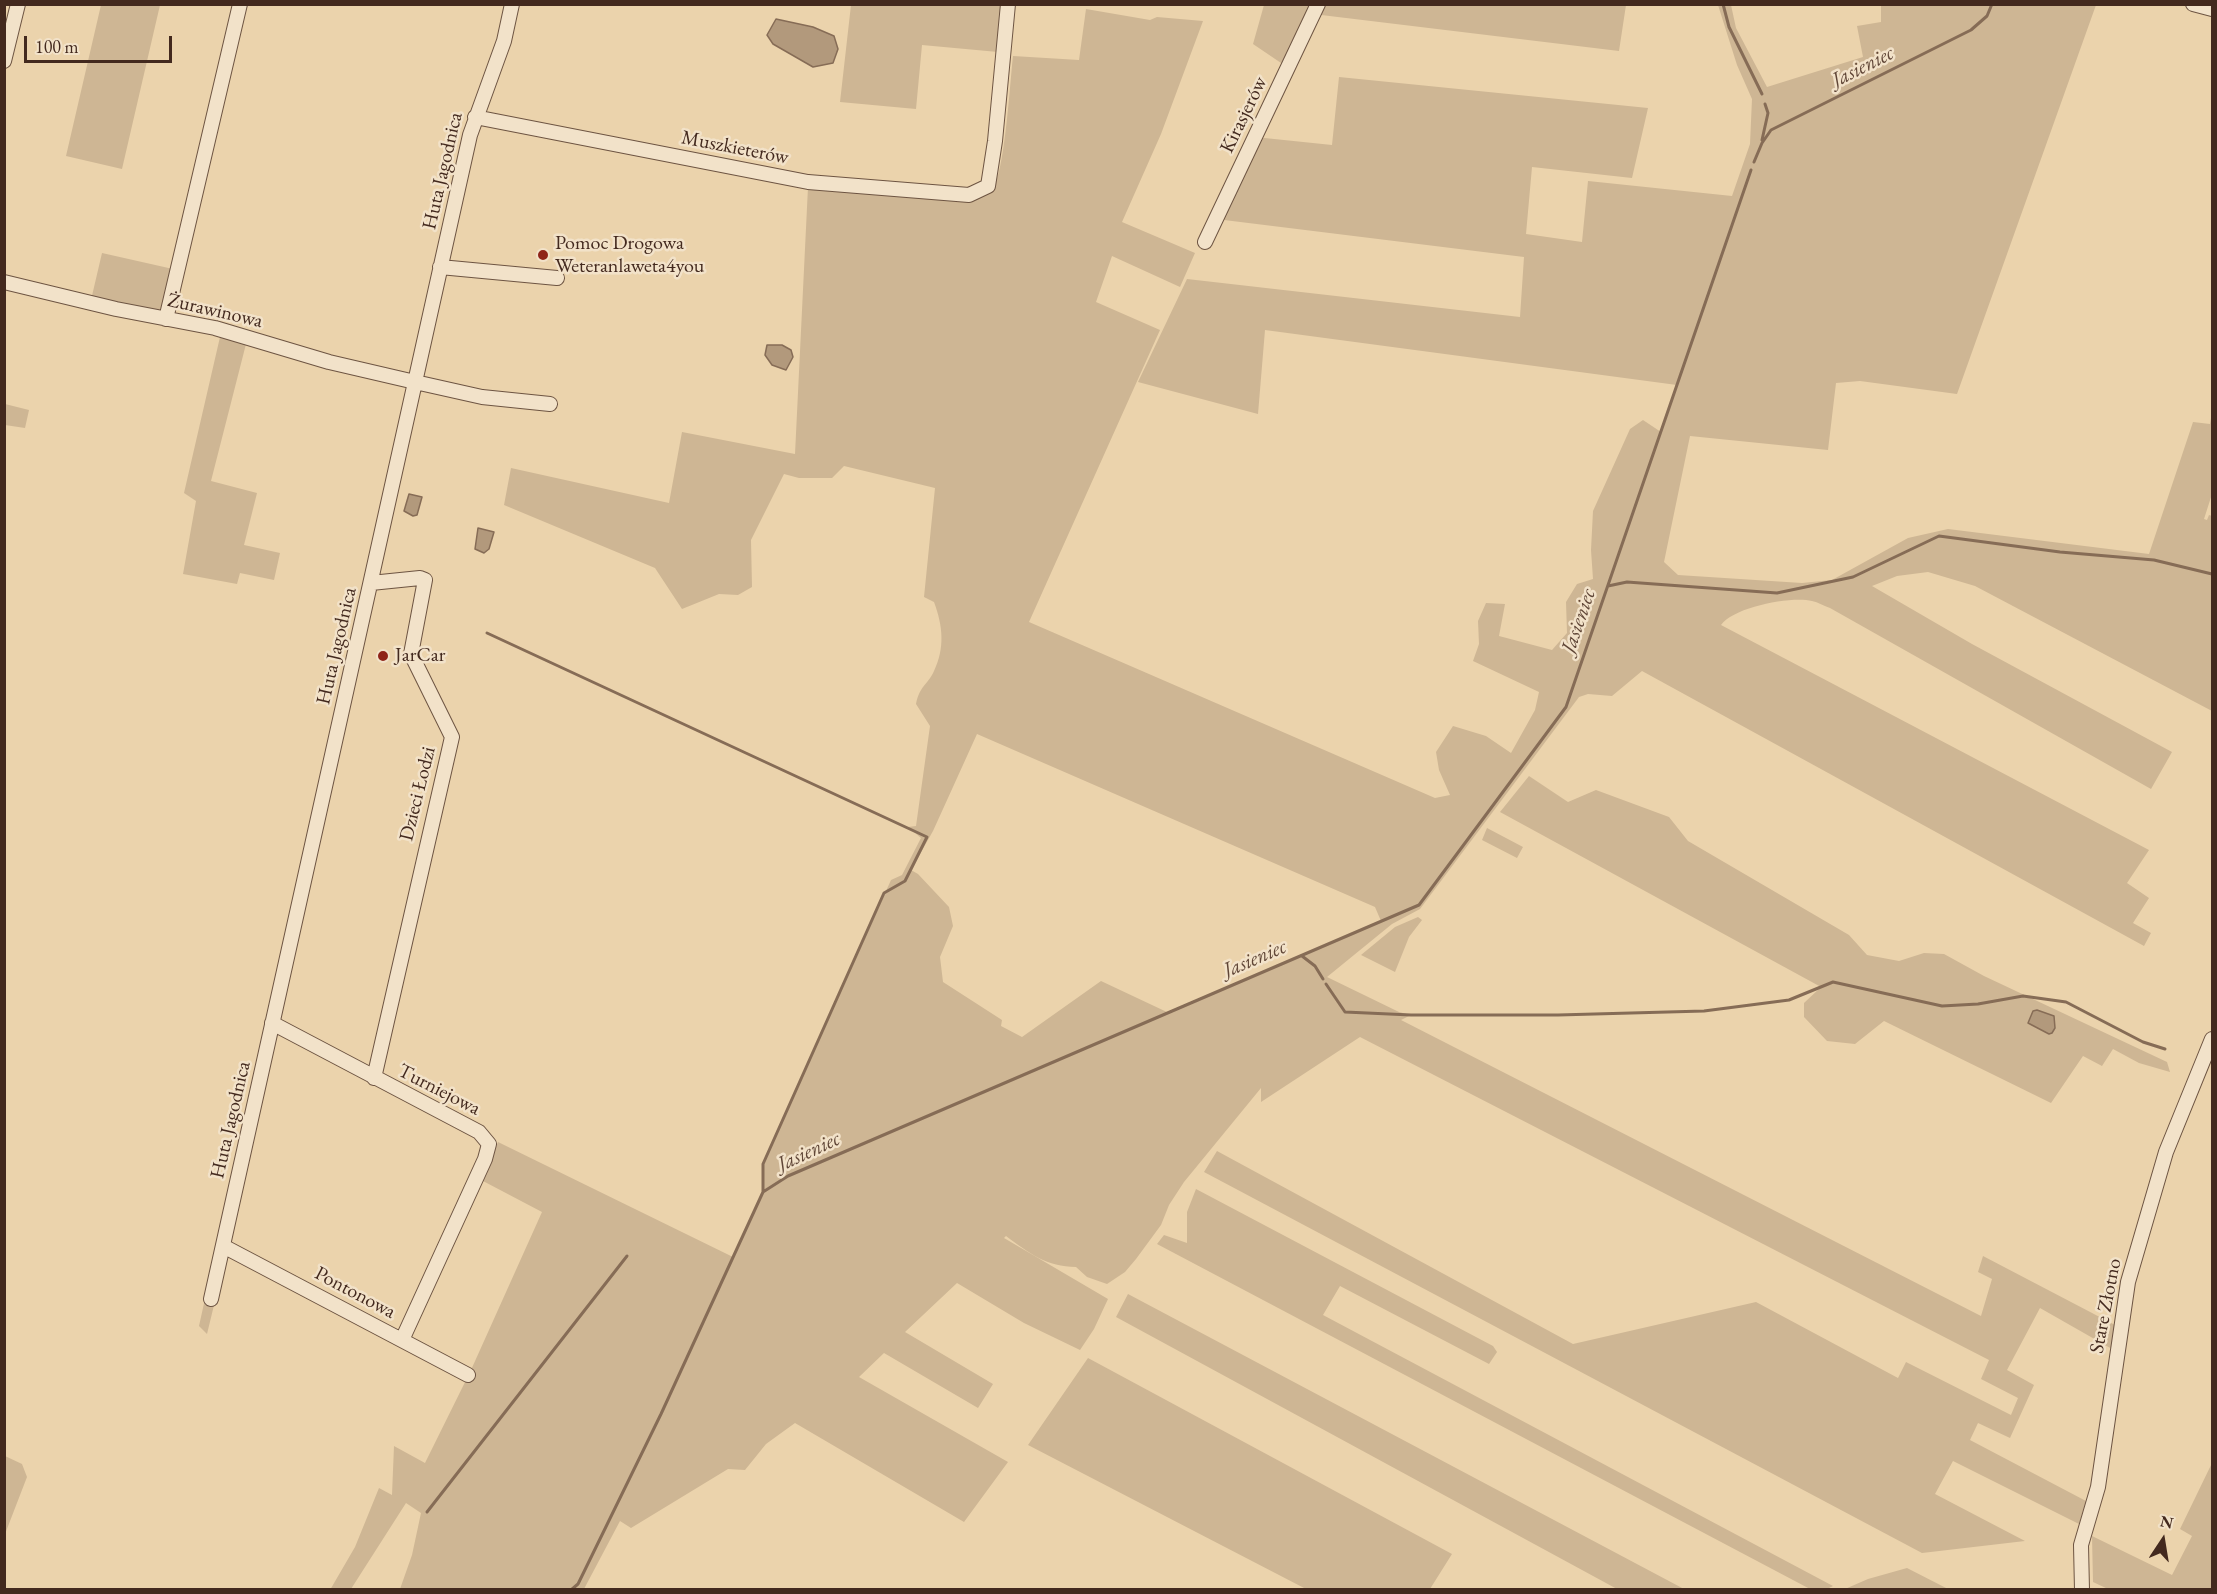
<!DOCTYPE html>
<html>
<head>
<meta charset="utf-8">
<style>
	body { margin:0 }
	#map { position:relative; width:2217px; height:1594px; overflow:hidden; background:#ebd3ac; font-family:"EB Garamond",serif }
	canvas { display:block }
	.frame { position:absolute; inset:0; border:6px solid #43291e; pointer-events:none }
	.north { position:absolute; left:2133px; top:1510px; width:60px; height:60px; -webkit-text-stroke:4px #f2e2c9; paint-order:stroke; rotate:12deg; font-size:16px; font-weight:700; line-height:24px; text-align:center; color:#43291e }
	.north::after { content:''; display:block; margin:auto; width:21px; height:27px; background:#43291e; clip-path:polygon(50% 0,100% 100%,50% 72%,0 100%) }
	.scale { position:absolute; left:24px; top:36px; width:148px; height:27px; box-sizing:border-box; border:3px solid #43291e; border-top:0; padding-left:8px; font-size:18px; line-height:21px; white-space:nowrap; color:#43291e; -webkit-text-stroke:4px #f2e2c9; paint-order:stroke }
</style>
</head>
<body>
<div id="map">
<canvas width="2217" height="1594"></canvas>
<div class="frame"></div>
<div class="north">N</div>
<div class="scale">100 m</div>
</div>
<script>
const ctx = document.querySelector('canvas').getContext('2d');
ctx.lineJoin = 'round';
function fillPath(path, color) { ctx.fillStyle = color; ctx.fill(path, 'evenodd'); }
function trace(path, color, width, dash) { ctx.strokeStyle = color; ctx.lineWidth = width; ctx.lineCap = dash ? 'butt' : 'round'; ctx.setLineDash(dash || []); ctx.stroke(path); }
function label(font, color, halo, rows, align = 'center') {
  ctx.font = font + ' "EB Garamond",serif'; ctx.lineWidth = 5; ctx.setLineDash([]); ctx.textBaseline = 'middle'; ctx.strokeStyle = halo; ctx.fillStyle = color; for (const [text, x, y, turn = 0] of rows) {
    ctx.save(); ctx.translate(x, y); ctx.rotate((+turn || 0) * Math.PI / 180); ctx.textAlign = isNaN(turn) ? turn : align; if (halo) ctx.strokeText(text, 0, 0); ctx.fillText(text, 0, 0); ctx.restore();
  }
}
const green = new Path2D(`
	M 1318,4 L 1626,5 L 1619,51 L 1313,14 Z
	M 101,5 L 160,5 L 122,169 L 66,156 Z
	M 851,5 L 1003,5 L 998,52 L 922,45 L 916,109 L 840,102 Z
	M 1264,5 L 1312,5 L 1284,65 L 1253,44 Z
	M 1718,5 L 1731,5 L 1736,28 L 1767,87 L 1863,57 L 1857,26 L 1881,22 L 1881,5 L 2096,5 L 1957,394 L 1860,381 L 1836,383 L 1828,450 L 1690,436 L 1664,562 L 1678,575 L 1802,583 L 1832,580 L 1908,538 L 1948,529 L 2149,554 L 2193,422 L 2210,424 L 2212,412 L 2212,494 L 2204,519 L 2207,520 L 2209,515 L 2212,516 L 2212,711 L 1975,586 L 1928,572 L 1897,576 L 1872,586 L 1972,644 L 2172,752 L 2151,789 L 1830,608 C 1824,606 1818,602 1812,601 C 1791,596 1734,607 1721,625 L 2149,850 L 2127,883 L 2149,898 L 2133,923 L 2151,933 L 2144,946 L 1642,671 L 1612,696 L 1588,694 L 1579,697 L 1420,909 L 1392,924 L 1327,977 L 1399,1012 L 1411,1015 L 1401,1020 L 1981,1316 L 1992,1279 L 1978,1272 L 1983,1256 L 2115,1325 L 2112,1349 L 2040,1308 L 2007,1370 L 2034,1385 L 2010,1438 L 1978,1423 L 1970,1440 L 2086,1501 L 2079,1524 L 1953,1461 L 1935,1494 L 2025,1541 L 1922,1553 L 1204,1172 L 1217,1151 L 1573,1344 L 1756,1302 L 1898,1378 L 1906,1362 L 2011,1415 L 2018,1398 L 1981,1379 L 1989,1360 L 1360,1037 L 1261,1102 L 1261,1088 L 1184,1182 L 1169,1205 L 1161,1225 L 1136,1259 L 1125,1272 L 1107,1284 L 1087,1277 L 1076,1267 C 1047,1267 1029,1253 1006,1236 L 1004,1238 L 1108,1299 L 1094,1329 L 1080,1350 L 1024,1323 L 957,1283 L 905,1332 L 993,1384 L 978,1408 L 884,1353 L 859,1377 L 1008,1462 L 964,1522 L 795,1423 L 766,1444 L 745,1470 L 728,1469 L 631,1528 L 620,1521 L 584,1589 L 400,1589 L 412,1555 L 421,1513 L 406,1503 L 351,1589 L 330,1590 L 355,1547 L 379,1488 L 392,1495 L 394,1446 L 425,1463 L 471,1370 L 542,1212 L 483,1181 L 498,1142 L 733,1257 L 763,1192 L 763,1164 L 891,880 L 902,875 L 921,838 L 908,827 L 916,826 L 930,726 L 916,704 C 920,685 927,686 934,671 C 945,648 943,626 934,602 L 924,597 L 935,488 L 844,466 L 832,478 L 799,478 L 784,474 L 751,540 L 752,587 L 738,595 L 719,594 L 682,609 L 655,568 L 504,505 L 511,468 L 669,503 L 682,432 L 795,454 L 808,187 C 838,190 978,209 993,188 C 1005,171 1010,82 1013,56 L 1079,60 L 1086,9 L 1150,20 L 1157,17 L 1203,21 L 1161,134 L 1122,222 L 1195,253 L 1180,287 L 1112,256 L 1096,302 L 1160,330 L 1029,622 L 1435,798 L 1450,795 L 1439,770 L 1436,752 L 1453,726 L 1486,736 L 1511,753 L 1535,710 L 1539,692 L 1473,661 L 1479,644 L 1478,621 L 1486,603 L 1505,604 L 1499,636 L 1552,650 L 1567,633 L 1566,602 L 1577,584 L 1593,579 L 1591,550 L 1593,511 L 1630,429 L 1643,420 L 1661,432 L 1677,385 L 1265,330 L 1258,414 L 1138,382 L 1187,279 L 1520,317 L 1524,257 L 1216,219 L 1255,137 L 1332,145 L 1339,77 L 1648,108 L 1632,178 L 1532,167 L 1526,234 L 1582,242 L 1588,181 L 1732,196 L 1750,144 L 1752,99 L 1737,65 ZM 977,734 L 1375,907 L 1381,921 L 1169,1013 L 1101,981 L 1022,1037 L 1001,1026 L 1002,1020 L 943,982 L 940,957 L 953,926 L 949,907 L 918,874 L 911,870 L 933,831 Z
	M 102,253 L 173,269 L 165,305 L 155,313 L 91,300 Z
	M 220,337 L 246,344 L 211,481 L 257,493 L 244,545 L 280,553 L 274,580 L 240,573 L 237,584 L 183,574 L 196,501 L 184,493 Z
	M 5,404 L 29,410 L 25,428 L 5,425 Z
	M 1529,776 L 1568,802 L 1596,790 L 1669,817 L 1688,841 L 1849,935 L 1867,955 L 1899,961 L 1924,953 L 1944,954 L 1984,976 L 2167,1062 L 2170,1072 L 2139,1063 L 2113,1049 L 2102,1066 L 2083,1056 L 2051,1103 L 1884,1021 L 1855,1044 L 1827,1041 L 1804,1017 L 1804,1003 L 1821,987 L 1500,812 Z
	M 1487,828 L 1523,847 L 1517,858 L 1482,840 Z
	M 1418,917 L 1422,920 L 1409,937 L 1395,972 L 1361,955 L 1395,927 Z
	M 1196,1189 L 1493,1346 L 1497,1352 L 1489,1364 L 1340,1286 L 1323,1315 L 1833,1586 L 1827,1589 L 1810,1589 L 1157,1244 L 1164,1235 L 1187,1243 L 1187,1212 Z
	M 1128,1294 L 1684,1589 L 1617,1589 L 1116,1317 Z
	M 205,1299 L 215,1301 L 207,1334 L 199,1326 Z
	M 1088,1358 L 1452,1554 L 1430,1589 L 1306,1589 L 1028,1445 Z
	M 5,1456 L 22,1464 L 27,1477 L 5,1534 Z
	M 2212,1463 L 2212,1589 L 2108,1589 L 2093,1582 L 2092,1536 L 2172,1575 L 2192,1536 L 2180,1529 Z
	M 1907,1568 L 1948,1589 L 1845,1589 L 1868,1579 Z`);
const water = new Path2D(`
	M 776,19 L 813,27 L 834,36 L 838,49 L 833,63 L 813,67 L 773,44 L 767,35 Z
	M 782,345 L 791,350 L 793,357 L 786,370 L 772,365 L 765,355 L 767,345 Z
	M 409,494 L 422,497 L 417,515 L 413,516 L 404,511 Z
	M 478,528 L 494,532 L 489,549 L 484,553 L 475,549 Z
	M 2037,1010 L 2054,1016 L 2055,1028 L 2052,1033 L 2049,1034 L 2028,1023 L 2033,1011 Z`);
const stream = new Path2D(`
	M 1723,4 L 1729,27 L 1762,94
	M 1762,140 L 1768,113 L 1765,104
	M 1754,162 L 1762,143 L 1771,130 L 1971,30 L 1987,16 L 1992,4
	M 1608,586 L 1627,582 L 1777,593 L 1853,577 L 1939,536 L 2060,552 L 2154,560 L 2212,574
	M 487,633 L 927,837 L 905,881 L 884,893 L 763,1164 L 763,1192
	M 1302,956 L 1315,966 L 1323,979
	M 1326,984 L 1345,1012 L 1411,1015 L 1558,1015 L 1704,1011 L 1789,1000 L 1833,982 L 1942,1006 L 1978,1004 L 2023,996 L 2066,1002 L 2143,1042 L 2165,1049
	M 427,1512 L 627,1256
	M 571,1590 L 578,1584 L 661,1414 L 763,1192 L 788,1176 L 1419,905 L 1566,707 L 1751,170`);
const minor = new Path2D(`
	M 2193,4 L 2212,9
	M 4,61 L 18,4
	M 475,117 L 808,182 L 969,195 L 988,186 L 995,141 L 1008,4
	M 1205,242 L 1318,4
	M 440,267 L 557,278
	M 4,282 L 116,309 L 215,328 L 329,362 L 415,382 L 482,397 L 550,404
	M 166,319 L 240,4
	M 371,583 L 420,578 L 425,580 L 411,654 L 452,737 L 374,1078
	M 272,1023 L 479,1132 L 489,1144 L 485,1159 L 402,1340
	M 223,1246 L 468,1375
	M 211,1299 L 470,135 L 504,41 L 512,4
	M 2082,1590 L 2081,1545 L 2098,1487 L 2128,1282 L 2166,1152 L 2212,1039`);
const markers = [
	[543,255,6,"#8f2418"],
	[383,656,6,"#8f2418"]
];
const streetNames = [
	["Kirasjerów",1244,115,-64],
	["Muszkieterów",735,148,11],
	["Huta Jagodnica",443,171,-77],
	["Żurawinowa",215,311,13],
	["Huta Jagodnica",337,646,-77],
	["Dzieci Łodzi",418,794,-76],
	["Turniejowa",439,1090,27],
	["Huta Jagodnica",231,1120,-77],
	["Pontonowa",355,1293,28],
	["Stare Złotno",2106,1306,-79]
];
const poiNames = [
	["Pomoc Drogowa",555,244],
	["Weteranlaweta4you",555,267],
	["JarCar",395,656]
];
const waterNames = [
	["Jasieniec",1863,67,-27],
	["Jasieniec",1579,621,-71],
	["Jasieniec",1255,959,-23],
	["Jasieniec",809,1152,-25]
];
fillPath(green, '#ceb694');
fillPath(water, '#b2997c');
trace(water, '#866c56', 1.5);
trace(stream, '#866c56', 3);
trace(minor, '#6d5442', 16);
trace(minor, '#f2e2c9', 14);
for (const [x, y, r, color] of markers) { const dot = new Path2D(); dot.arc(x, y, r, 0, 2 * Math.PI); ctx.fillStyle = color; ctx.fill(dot); trace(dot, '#f2e2c9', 2); }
label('20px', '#43291e', '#f2e2c9', streetNames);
label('20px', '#43291e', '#f2e2c9', poiNames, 'left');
label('italic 21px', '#5f4536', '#f2e2c9', waterNames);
</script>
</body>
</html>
